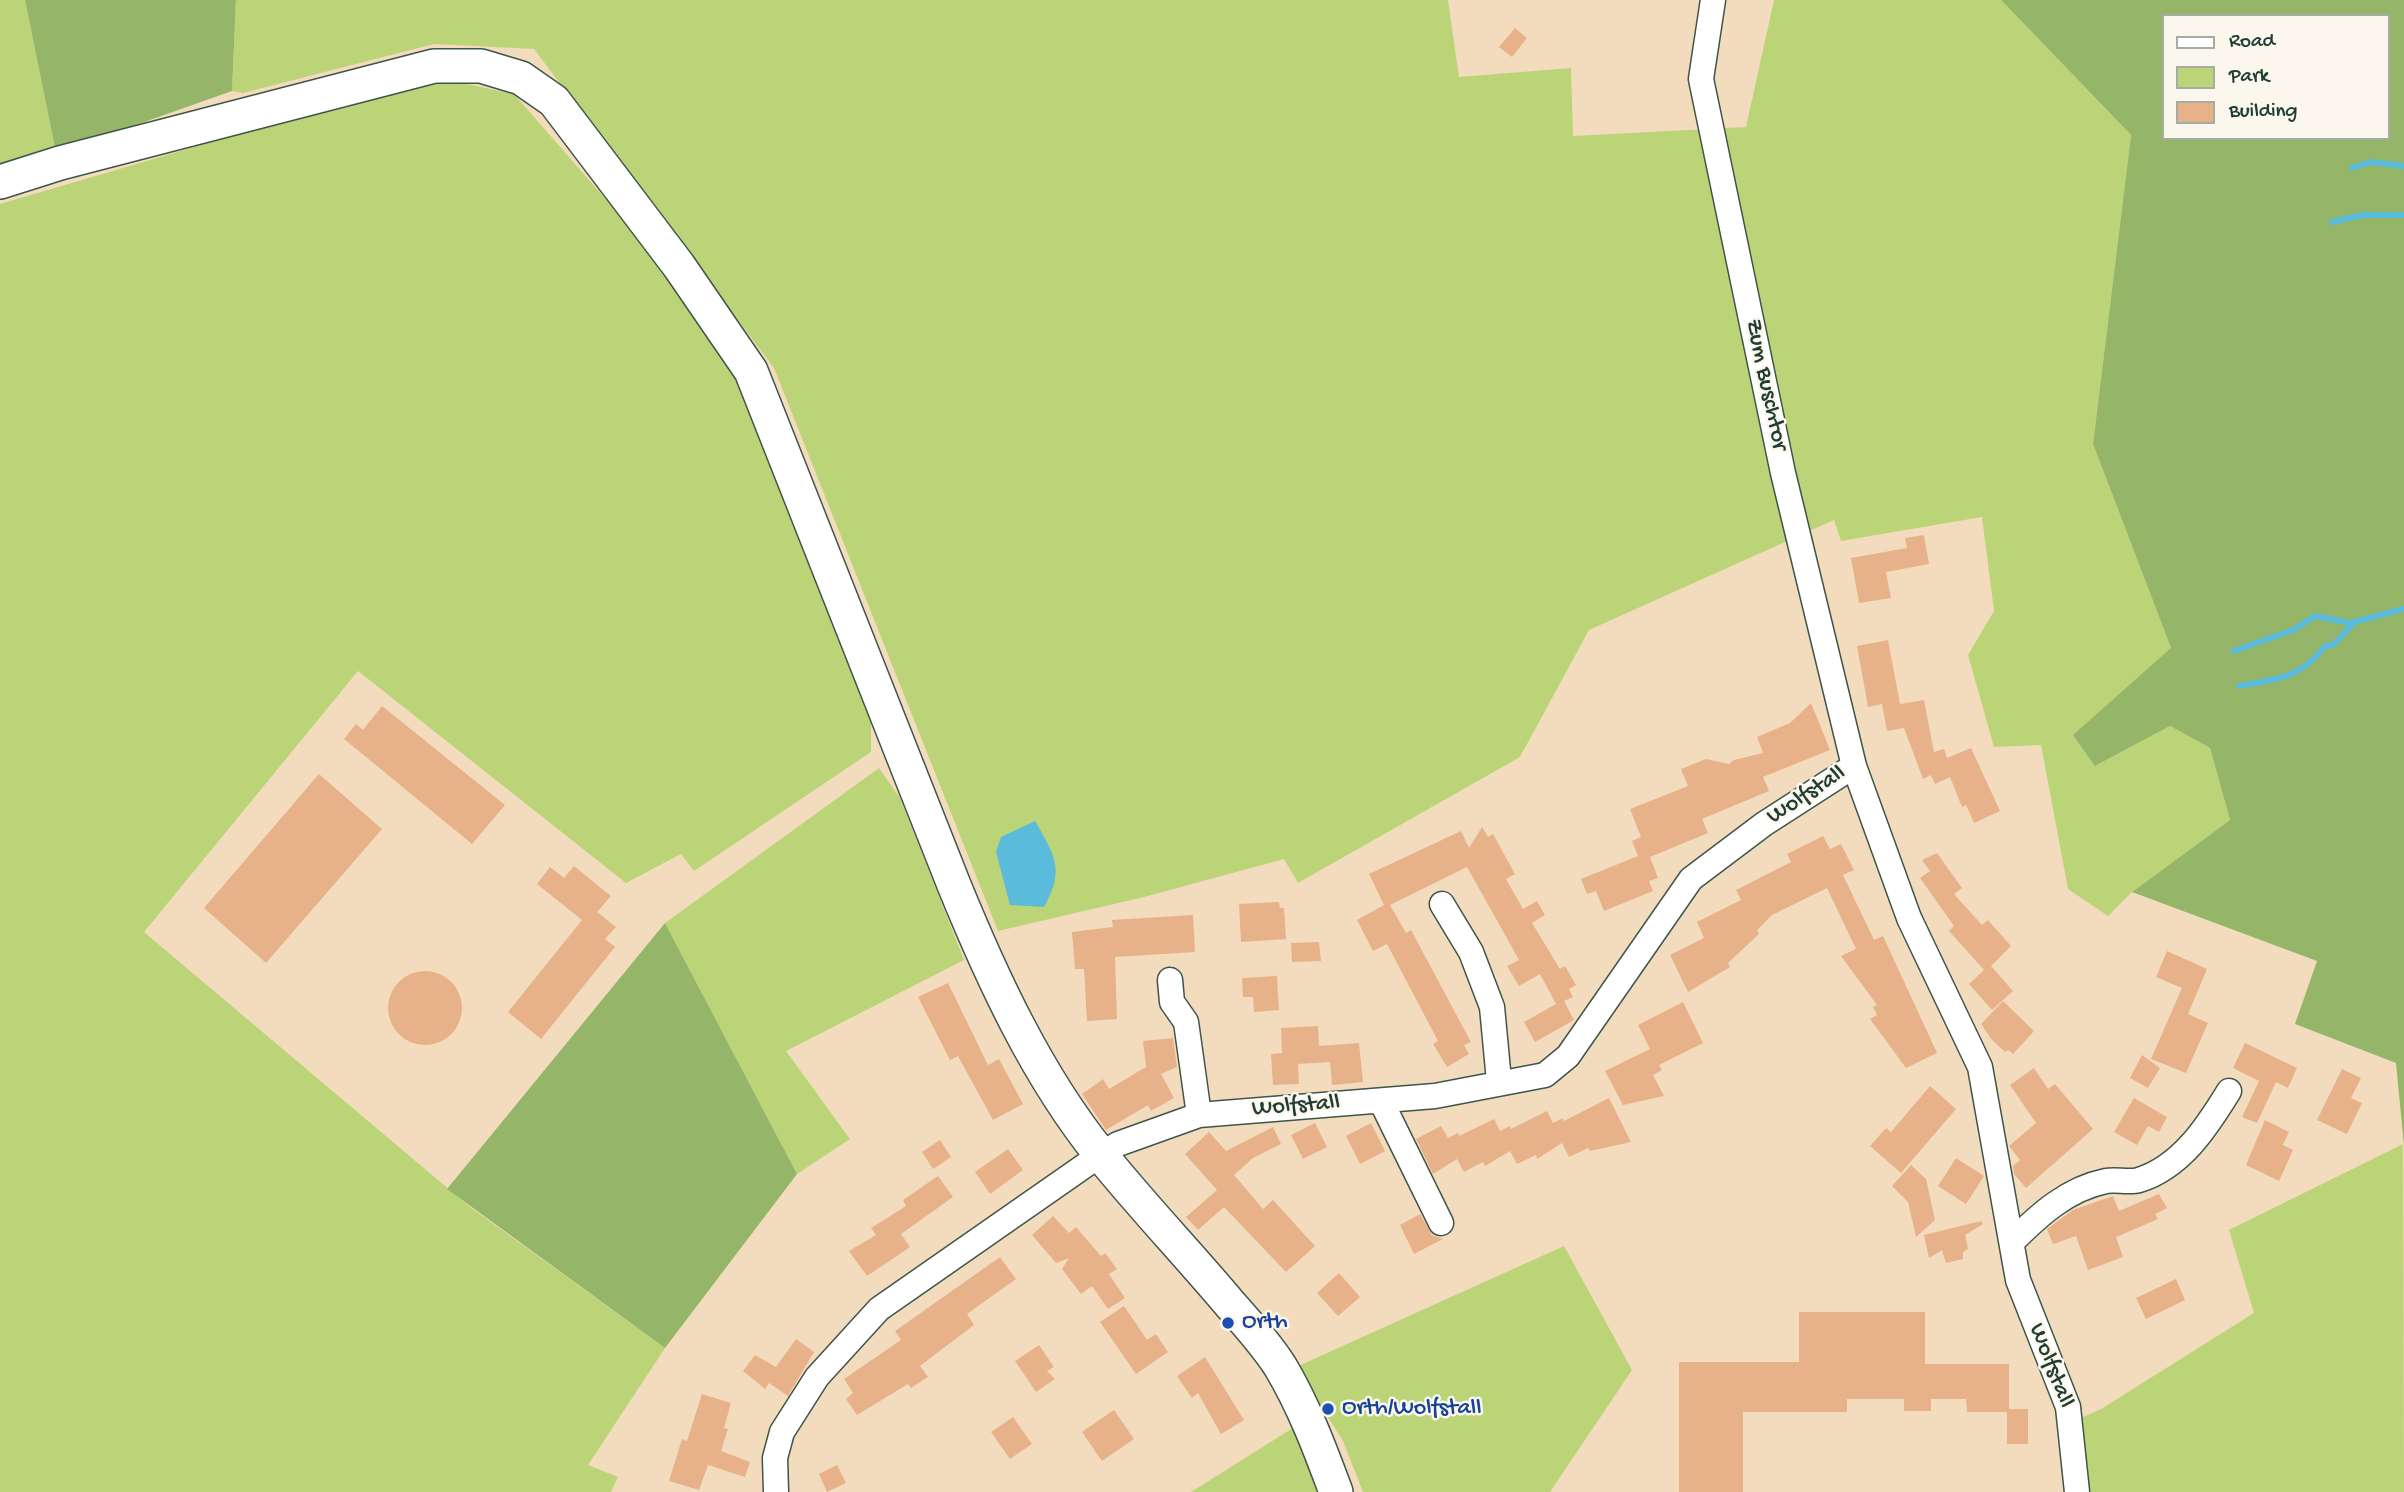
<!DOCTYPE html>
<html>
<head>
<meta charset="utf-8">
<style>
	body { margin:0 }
	#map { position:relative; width:2404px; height:1492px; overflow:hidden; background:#f3dcbd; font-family:"Gochi Hand",sans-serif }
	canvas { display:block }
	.legend { position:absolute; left:2162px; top:14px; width:228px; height:126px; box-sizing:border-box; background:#fbf7ec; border:2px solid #a3ada2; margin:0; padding:9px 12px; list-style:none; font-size:21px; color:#1f3d34 }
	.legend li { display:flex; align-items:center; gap:14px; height:35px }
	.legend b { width:35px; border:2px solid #a3ada2 }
</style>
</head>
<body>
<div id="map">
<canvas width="2404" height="1492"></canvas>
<ul class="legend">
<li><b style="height:9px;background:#fff"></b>Road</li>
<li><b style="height:19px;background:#bcd478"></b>Park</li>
<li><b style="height:19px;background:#e7b289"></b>Building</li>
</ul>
</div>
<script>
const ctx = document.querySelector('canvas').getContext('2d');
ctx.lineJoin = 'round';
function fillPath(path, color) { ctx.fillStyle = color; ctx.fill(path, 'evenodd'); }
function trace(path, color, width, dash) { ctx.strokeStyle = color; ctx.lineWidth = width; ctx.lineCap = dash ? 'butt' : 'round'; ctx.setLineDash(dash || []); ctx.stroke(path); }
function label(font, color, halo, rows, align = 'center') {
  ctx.font = font + ' "Gochi Hand",sans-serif'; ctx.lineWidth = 5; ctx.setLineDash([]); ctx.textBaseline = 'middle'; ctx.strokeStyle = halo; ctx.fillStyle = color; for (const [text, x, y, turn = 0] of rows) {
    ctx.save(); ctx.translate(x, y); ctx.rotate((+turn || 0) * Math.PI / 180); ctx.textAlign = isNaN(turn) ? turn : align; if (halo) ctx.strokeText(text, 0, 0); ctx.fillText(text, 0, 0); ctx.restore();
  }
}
const green = new Path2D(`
	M 0,0 L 25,0 L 55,148 L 0,166 Z
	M 236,0 L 1448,0 L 1459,77 L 1571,68 L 1573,136 L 1746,127 L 1774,0 L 2001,0 L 2131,135 L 2093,444 L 2171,648 L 2095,766 L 2170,726 L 2210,748 L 2230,820 L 2132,892 L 2108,916 L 2068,889 L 2041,745 L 1994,747 L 1968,655 L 1994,611 L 1982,517 L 1841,541 L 1834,520 L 1589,630 L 1520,757 L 1298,883 L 1284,859 L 1144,897 L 998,931 L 774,368 L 534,49 L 434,44 L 243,93 L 232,91 Z
	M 443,79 L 514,94 L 636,234 L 741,388 L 871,713 L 871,752 L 694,871 L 681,854 L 626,883 L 358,671 L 144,932 L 470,1207 L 665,1348 L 588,1465 L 618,1477 L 611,1492 L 0,1492 L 0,204 L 365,97 Z
	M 879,768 L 900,798 L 964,960 L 786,1051 L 850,1139 L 797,1174 L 665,923 Z
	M 2403,1144 L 2404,1492 L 2085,1492 L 2081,1418 L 2101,1409 L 2254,1313 L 2229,1230 Z
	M 1564,1246 L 1632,1370 L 1550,1492 L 1363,1492 L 1343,1441 L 1296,1367 Z
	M 1296,1426 L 1323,1492 L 1191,1492 Z`);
const forest = new Path2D(`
	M 25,0 L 236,0 L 232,91 L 133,126 L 55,148 Z
	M 2001,0 L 2404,0 L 2404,1146 L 2396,1063 L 2295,1024 L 2317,961 L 2132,892 L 2230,820 L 2210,748 L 2170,726 L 2095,766 L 2073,735 L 2171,648 L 2093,444 L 2131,135 ZM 2164,16 L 2388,16 L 2388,138 L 2164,138 Z
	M 665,923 L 797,1174 L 665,1348 L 447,1189 Z`);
const water = new Path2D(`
	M 1035,821 C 1055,856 1065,870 1044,907 L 1010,905 L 996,852 L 1001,837 Z`);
const stream = new Path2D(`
	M 2352,168 L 2371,162 L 2404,166
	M 2332,222 L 2363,215 L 2404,215
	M 2234,651 L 2293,630 L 2315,616 L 2350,623 L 2404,609
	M 2239,686 C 2277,679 2300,679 2325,646 L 2333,645 L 2354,623`);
const building = new Path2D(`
	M 1515,28 L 1527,38 L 1512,57 L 1499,47 Z
	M 1924,535 L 1929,564 L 1886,572 L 1891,598 L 1859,603 L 1851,558 L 1907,548 L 1905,538 Z
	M 1888,640 L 1900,704 L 1924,700 L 1934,752 L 1944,749 L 1947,758 L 1971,748 L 2000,811 L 1974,823 L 1966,805 L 1962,807 L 1950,777 L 1935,784 L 1931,775 L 1923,779 L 1904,728 L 1887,731 L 1882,704 L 1868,707 L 1857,646 Z
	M 1811,703 L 1830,750 L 1763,777 L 1769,791 L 1702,819 L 1708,833 L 1650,857 L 1658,878 L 1649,881 L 1653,891 L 1604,911 L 1596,891 L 1587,894 L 1581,879 L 1638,856 L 1632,841 L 1641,837 L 1630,809 L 1688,786 L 1681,769 L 1706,759 L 1729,764 L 1734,760 L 1763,753 L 1757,737 L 1790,723 Z
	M 382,706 L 505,805 L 472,844 L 344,739 L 356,724 L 363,730 Z
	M 319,774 L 382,829 L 266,963 L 204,908 Z
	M 1482,827 L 1488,837 L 1493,834 L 1515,874 L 1506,879 L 1523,909 L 1537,901 L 1545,915 L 1532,923 L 1560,969 L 1565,966 L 1576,985 L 1569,989 L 1573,997 L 1564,1001 L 1574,1020 L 1535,1042 L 1524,1022 L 1556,1004 L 1540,974 L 1519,986 L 1507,966 L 1519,960 L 1467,867 L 1390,905 L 1406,933 L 1411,930 L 1471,1042 L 1464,1045 L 1469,1054 L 1447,1067 L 1433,1044 L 1438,1041 L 1387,944 L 1373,951 L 1357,920 L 1384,905 L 1369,874 L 1461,831 L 1469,848 Z
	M 1823,836 L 1830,849 L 1841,844 L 1854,870 L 1843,875 L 1874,940 L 1883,936 L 1937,1053 L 1906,1068 L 1870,1019 L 1877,1015 L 1873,1007 L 1877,1005 L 1841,956 L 1856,949 L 1827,888 L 1772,915 L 1757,930 L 1759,934 L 1728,963 L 1730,967 L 1688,992 L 1670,955 L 1704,938 L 1697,922 L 1741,900 L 1736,890 L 1791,862 L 1787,854 Z
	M 1937,853 L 1962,888 L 1954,894 L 1982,925 L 1988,920 L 2011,946 L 1991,966 L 2013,991 L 1992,1010 L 1969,984 L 1984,970 L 1949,931 L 1954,926 L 1920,878 L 1930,871 L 1922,860 Z
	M 574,866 L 611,896 L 597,912 L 616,927 L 605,939 L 615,947 L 541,1039 L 508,1012 L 582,920 L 537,884 L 550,867 L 564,878 Z
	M 1279,902 L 1280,908 L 1284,908 L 1286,939 L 1241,942 L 1239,904 Z
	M 1193,915 L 1195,952 L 1115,957 L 1117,1019 L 1087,1021 L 1084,969 L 1075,969 L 1072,932 L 1113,927 L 1112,920 Z
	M 1319,942 L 1321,961 L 1292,962 L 1291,943 Z
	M 2167,951 L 2207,969 L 2188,1014 L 2208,1023 L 2186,1073 L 2151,1059 L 2182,988 L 2156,977 Z
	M388 1008a37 37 0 1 1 74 0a37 37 0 1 1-74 0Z
	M 1277,976 L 1279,1010 L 1254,1012 L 1253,997 L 1243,997 L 1242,978 Z
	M 948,983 L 988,1065 L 999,1059 L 1023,1104 L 993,1120 L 958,1056 L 950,1060 L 918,997 Z
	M 2003,1001 L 2034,1031 L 2013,1054 L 2008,1050 L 2005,1052 L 1992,1040 L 1981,1024 Z
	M 1683,1002 L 1703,1043 L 1659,1065 L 1662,1070 L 1653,1075 L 1664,1096 L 1623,1105 L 1605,1071 L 1650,1049 L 1638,1025 Z
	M 1318,1026 L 1319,1046 L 1359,1043 L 1363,1082 L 1332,1085 L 1330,1062 L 1298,1064 L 1299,1084 L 1273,1085 L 1271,1054 L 1282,1053 L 1281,1028 Z
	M 1173,1038 L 1177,1067 L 1161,1074 L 1174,1098 L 1151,1111 L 1148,1105 L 1106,1130 L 1082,1094 L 1103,1079 L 1109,1089 L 1146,1067 L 1143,1041 Z
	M 2245,1043 L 2297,1068 L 2288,1088 L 2276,1082 L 2257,1123 L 2242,1117 L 2259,1081 L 2233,1068 Z
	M 2142,1055 L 2160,1068 L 2148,1088 L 2130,1078 Z
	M 2034,1068 L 2048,1089 L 2055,1084 L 2093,1129 L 2026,1188 L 2014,1174 L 2013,1166 L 2020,1160 L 2009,1146 L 2036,1123 L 2010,1085 Z
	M 2342,1069 L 2361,1078 L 2351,1098 L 2362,1103 L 2347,1134 L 2317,1120 Z
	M 1930,1086 L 1956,1109 L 1901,1173 L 1870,1146 L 1886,1128 L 1891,1132 Z
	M 1609,1098 L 1631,1142 L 1590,1151 L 1588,1148 L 1569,1157 L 1562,1143 L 1537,1159 L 1536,1155 L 1517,1164 L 1510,1151 L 1485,1166 L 1483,1162 L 1464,1172 L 1457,1159 L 1433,1174 L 1416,1139 L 1441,1126 L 1448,1138 L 1458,1133 L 1459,1136 L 1494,1119 L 1500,1131 L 1510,1126 L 1511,1129 L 1547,1111 L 1553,1123 L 1563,1118 L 1564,1121 Z
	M 2134,1098 L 2167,1117 L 2159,1132 L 2148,1126 L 2137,1145 L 2114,1132 Z
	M 2265,1120 L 2289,1132 L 2283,1145 L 2293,1150 L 2279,1181 L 2246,1165 Z
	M 1315,1123 L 1327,1147 L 1303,1159 L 1291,1135 Z
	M 1371,1123 L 1385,1151 L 1360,1164 L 1346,1136 Z
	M 1273,1127 L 1281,1144 L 1253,1158 L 1234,1175 L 1263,1209 L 1273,1200 L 1315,1246 L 1286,1272 L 1224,1207 L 1198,1230 L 1186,1217 L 1217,1190 L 1185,1154 L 1209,1132 L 1226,1151 Z
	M 940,1140 L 951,1157 L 933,1169 L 922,1152 Z
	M 1008,1149 L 1023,1170 L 990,1194 L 975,1172 Z
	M 1956,1158 L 1984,1176 L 1966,1204 L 1938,1186 Z
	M 1911,1165 L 1926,1179 L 1935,1220 L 1916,1237 L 1908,1202 L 1892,1186 Z
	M 938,1176 L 953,1197 L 901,1234 L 910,1247 L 867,1276 L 849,1251 L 876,1235 L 871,1228 L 906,1206 L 903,1200 Z
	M 2159,1194 L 2167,1208 L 2155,1214 L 2158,1219 L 2116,1237 L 2123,1257 L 2088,1270 L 2076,1236 L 2053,1244 L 2047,1229 L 2073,1210 L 2113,1196 L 2119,1211 Z
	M 1420,1214 L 1432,1235 L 1443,1239 L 1414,1254 L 1400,1225 Z
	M 1053,1216 L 1069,1233 L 1076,1227 L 1101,1256 L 1105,1253 L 1117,1269 L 1109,1274 L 1125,1298 L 1108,1309 L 1092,1286 L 1081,1294 L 1062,1269 L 1069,1258 L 1056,1263 L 1032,1235 Z
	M 1981,1221 L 1983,1224 L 1965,1235 L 1968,1249 L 1963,1252 L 1963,1259 L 1946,1263 L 1942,1250 L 1929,1258 L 1924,1235 Z
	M 1000,1257 L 1016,1279 L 967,1314 L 974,1325 L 920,1366 L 928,1377 L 911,1388 L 908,1384 L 857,1415 L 846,1399 L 853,1393 L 844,1379 L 901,1340 L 895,1331 Z
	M 1339,1273 L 1360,1297 L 1338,1316 L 1317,1293 Z
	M 2176,1279 L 2185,1300 L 2146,1319 L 2136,1298 Z
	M 1124,1306 L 1147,1340 L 1156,1334 L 1168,1352 L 1136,1374 L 1100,1322 Z
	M 1799,1312 L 1925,1312 L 1925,1364 L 2009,1364 L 2009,1409 L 2028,1409 L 2028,1444 L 2007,1444 L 2007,1412 L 1967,1412 L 1966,1399 L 1931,1399 L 1931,1411 L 1904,1411 L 1904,1399 L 1847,1399 L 1847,1412 L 1743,1412 L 1743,1492 L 1679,1492 L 1679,1362 L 1799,1362 Z
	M 796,1339 L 814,1352 L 788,1396 L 769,1383 L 765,1389 L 743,1371 L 755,1355 L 776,1367 Z
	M 1039,1345 L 1054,1367 L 1047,1371 L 1055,1379 L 1036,1392 L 1015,1361 Z
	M 1205,1357 L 1244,1420 L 1221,1434 L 1198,1393 L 1192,1398 L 1177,1376 Z
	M 702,1394 L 731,1403 L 724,1428 L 728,1429 L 721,1451 L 750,1462 L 745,1477 L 708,1465 L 699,1490 L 669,1481 L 682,1439 L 687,1441 Z
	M 1114,1410 L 1134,1439 L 1102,1461 L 1082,1432 Z
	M 1013,1417 L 1032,1444 L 1010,1459 L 991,1432 Z
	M 837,1465 L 846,1483 L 827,1492 L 819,1474 Z`);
const minor = new Path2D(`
	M 1713,0 L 1701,79 L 1783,473 L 1854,766 L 1909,918 L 1980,1067 L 2018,1280 L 2068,1407 L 2077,1492
	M 1442,904 L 1471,952 L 1492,1007 L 1499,1081
	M 1170,980 L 1172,1002 L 1186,1022 L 1199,1115
	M 1381,1101 L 1441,1223
	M 2012,1242 C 2039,1215 2067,1189 2106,1181 C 2116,1179 2129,1183 2139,1180 C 2181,1167 2207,1127 2229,1091
	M 776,1492 L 775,1458 L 782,1432 L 817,1377 L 879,1309 L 1100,1155 L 1118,1144 L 1199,1115 L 1435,1096 L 1545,1075 L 1568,1056 L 1691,879 L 1764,824 L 1854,766`);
const secondary = new Path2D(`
	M 0,182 L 60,163 L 434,66 L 481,66 L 521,78 L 554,101 L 679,266 L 751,371 L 954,885 C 992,978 1037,1076 1101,1155 C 1142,1206 1188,1254 1230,1304 C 1247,1323 1266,1344 1280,1366 C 1304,1406 1320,1449 1336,1492`);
const markers = [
	[1228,1323,7,"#1a4fb4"],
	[1328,1409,7,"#1a4fb4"]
];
const streetNames = [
	["Zum Buschtor",1765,385,78],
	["Wolfstall",1807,796,-33],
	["Wolfstall",1296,1107,-4],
	["Wolfstall",2050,1366,69]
];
const transitNames = [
	["Orth",1242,1323],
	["Orth/Wolfstall",1342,1409]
];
fillPath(green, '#bcd478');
fillPath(forest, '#95b668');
fillPath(water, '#5bbbda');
trace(stream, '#5bbbda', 6);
fillPath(building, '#e7b289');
trace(minor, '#3f5549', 27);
trace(secondary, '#3f5549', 36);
trace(minor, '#fff', 24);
trace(secondary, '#fff', 33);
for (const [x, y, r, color] of markers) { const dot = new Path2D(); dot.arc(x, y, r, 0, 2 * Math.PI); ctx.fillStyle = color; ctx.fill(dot); trace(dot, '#fbf7ec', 2.5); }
label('24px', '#1f3d34', '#fbf7ec', streetNames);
label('24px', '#164399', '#fbf7ec', transitNames, 'left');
</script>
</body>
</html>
